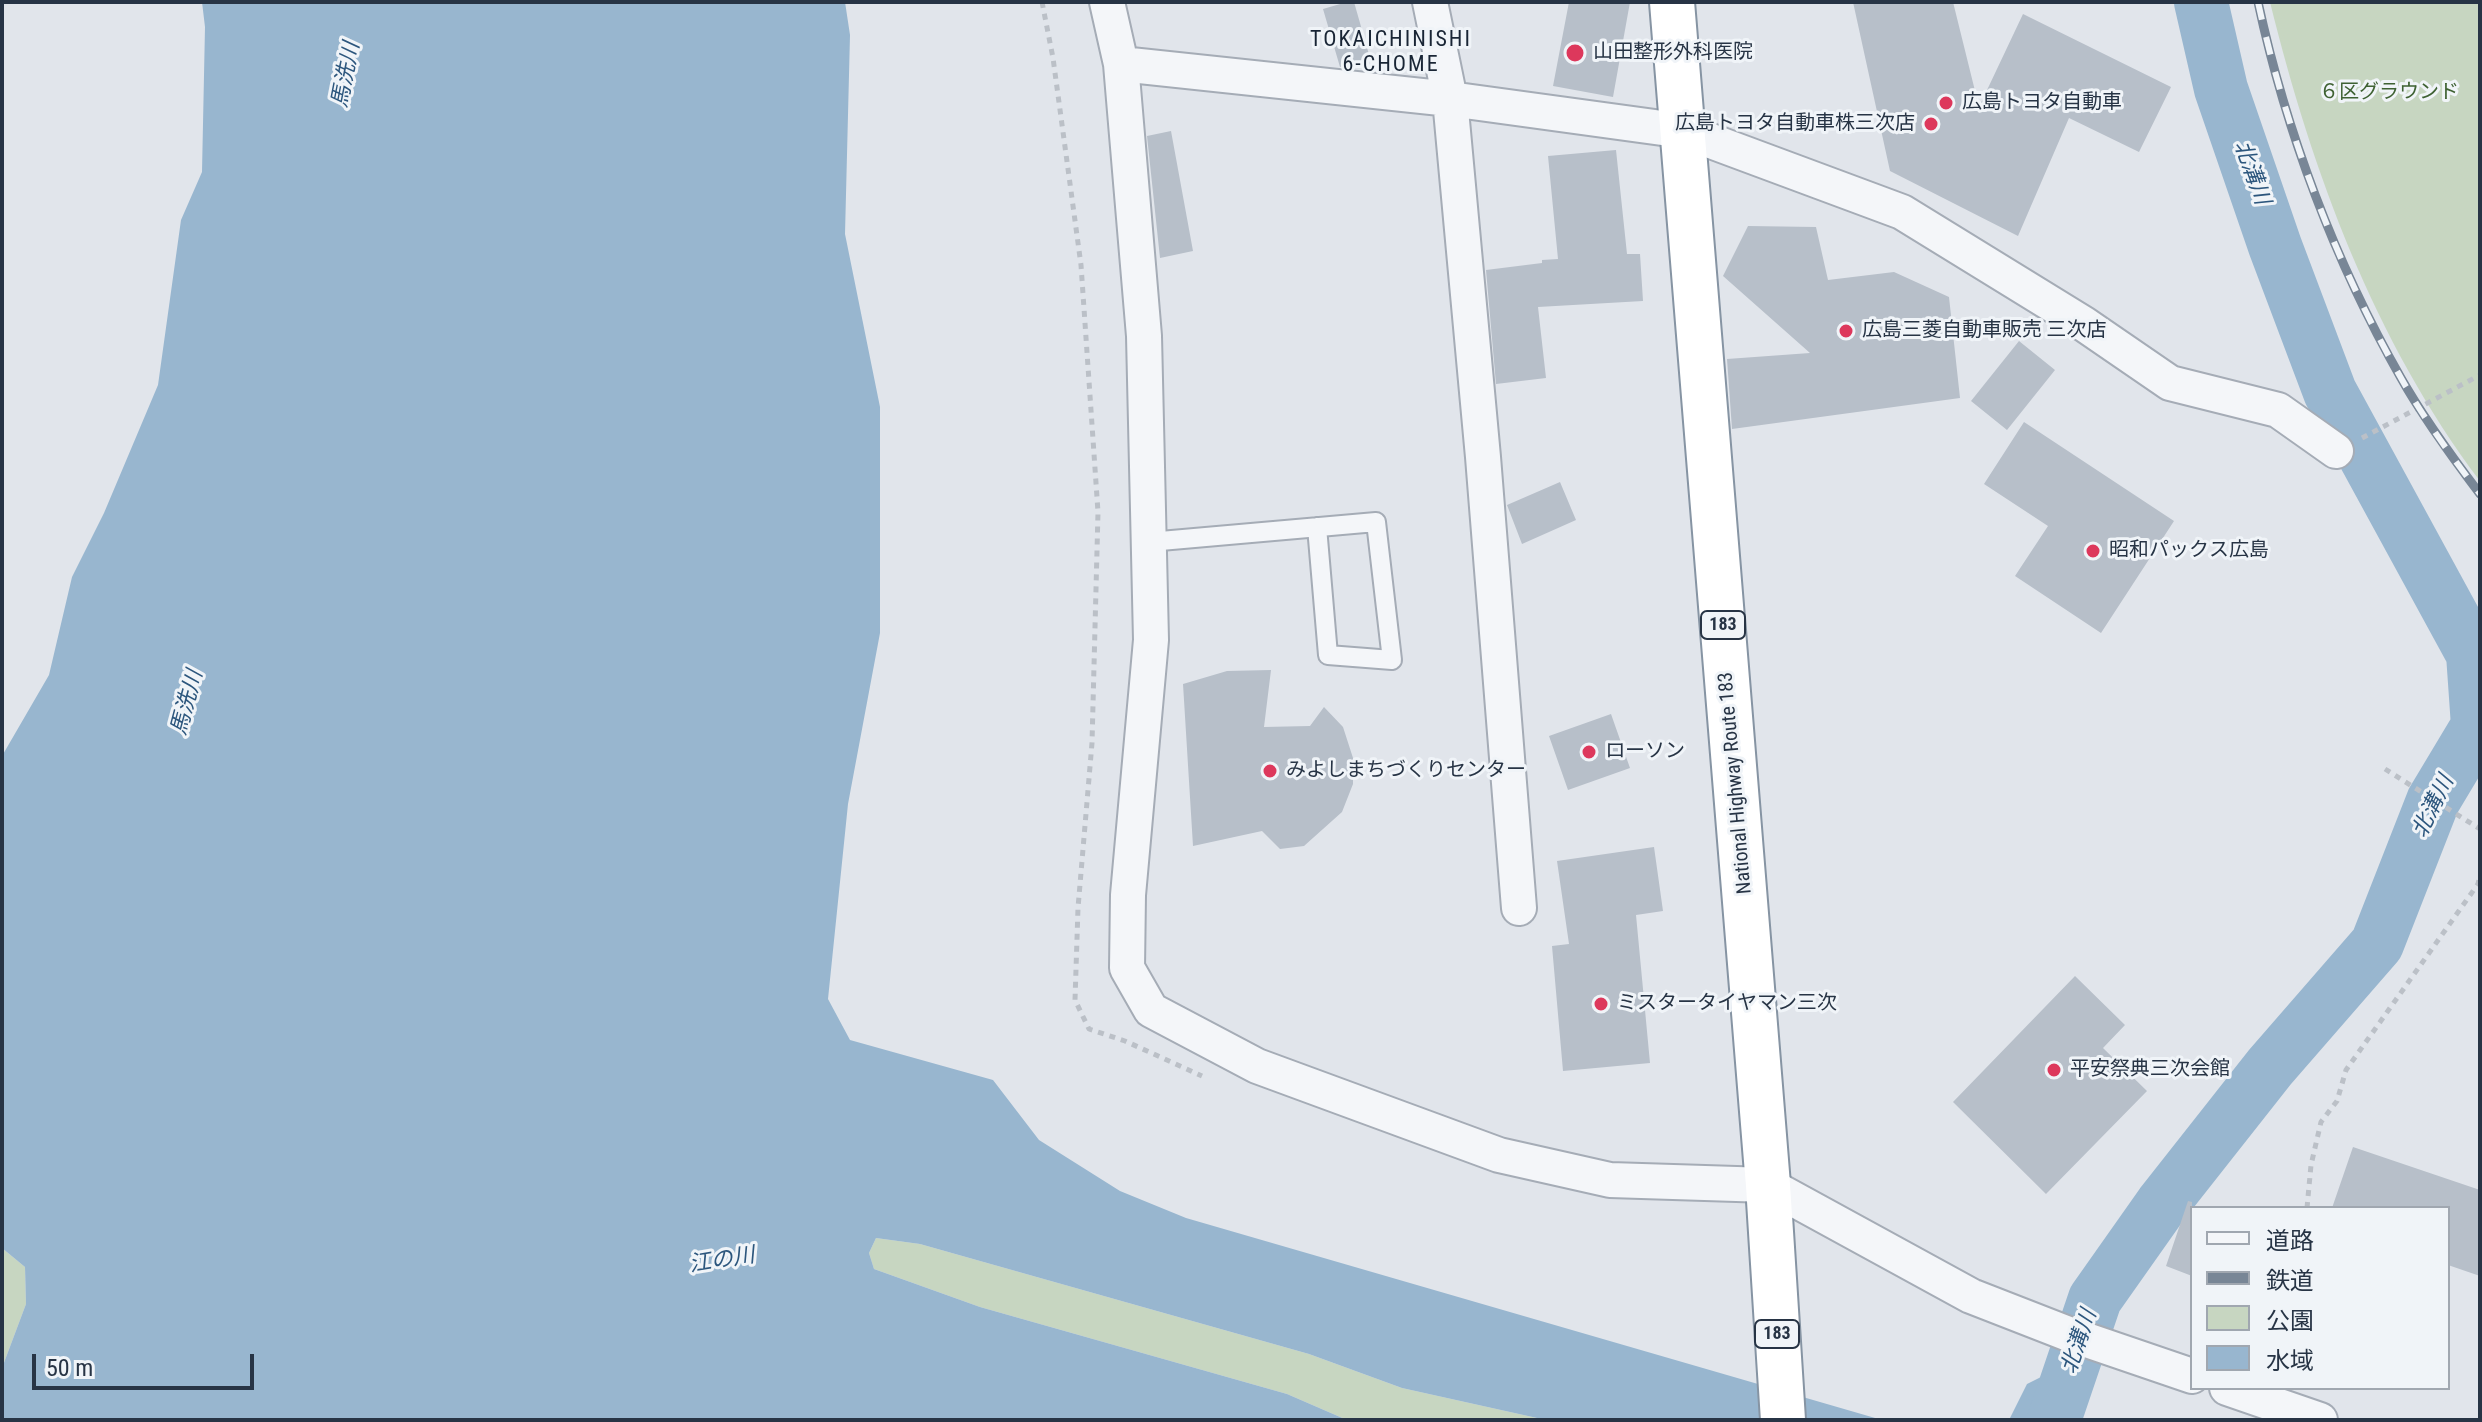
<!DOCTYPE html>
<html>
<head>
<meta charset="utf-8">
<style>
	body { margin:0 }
	#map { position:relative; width:2482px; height:1422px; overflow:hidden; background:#e1e5eb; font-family:"Roboto Condensed","Noto Sans JP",sans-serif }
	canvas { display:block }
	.frame { position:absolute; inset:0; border:4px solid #273445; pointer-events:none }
	.legend { position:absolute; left:2190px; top:1206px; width:260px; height:184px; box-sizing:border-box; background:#f0f4f8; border:2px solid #a0a7b0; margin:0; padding:10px 14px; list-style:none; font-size:24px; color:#273445 }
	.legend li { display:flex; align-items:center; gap:16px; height:40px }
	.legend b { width:40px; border:2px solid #a0a7b0 }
	.scale { position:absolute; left:32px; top:1354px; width:222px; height:36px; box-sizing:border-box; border:4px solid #273445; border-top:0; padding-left:10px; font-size:24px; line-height:28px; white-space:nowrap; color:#273445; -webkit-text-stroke:6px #f0f4f8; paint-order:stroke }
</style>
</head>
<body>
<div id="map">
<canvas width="2482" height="1422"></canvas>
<div class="frame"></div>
<ul class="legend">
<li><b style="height:10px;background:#f4f6f9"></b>道路</li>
<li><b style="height:10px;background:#788696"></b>鉄道</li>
<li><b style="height:22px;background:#c7d6c1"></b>公園</li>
<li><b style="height:22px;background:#98b6cf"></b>水域</li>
</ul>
<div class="scale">50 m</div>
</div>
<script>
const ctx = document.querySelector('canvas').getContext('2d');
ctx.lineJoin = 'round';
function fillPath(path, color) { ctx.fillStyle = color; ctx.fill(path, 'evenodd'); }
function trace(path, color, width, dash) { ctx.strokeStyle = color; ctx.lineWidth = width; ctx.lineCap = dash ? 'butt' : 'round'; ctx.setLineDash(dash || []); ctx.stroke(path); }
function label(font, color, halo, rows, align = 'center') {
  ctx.font = font + ' "Roboto Condensed","Noto Sans JP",sans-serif'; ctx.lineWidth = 6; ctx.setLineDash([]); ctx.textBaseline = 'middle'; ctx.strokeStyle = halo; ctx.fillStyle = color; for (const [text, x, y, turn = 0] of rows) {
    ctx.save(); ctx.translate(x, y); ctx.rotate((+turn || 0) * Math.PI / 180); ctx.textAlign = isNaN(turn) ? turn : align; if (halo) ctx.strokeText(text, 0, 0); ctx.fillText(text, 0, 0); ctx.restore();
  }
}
const green = new Path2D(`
	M 2270,2 L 2478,2 L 2480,6 L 2480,481 C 2374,340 2312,172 2270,2 Z
	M 876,1238 L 920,1244 L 1309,1354 L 1402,1388 L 1546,1420 L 1347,1420 L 1287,1394 L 980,1307 L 874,1269 L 869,1253 Z
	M 2,1248 L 25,1267 L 26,1304 L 2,1368 Z`);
const water = new Path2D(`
	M 202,2 L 845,2 L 850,35 L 845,234 L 880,407 L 880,633 L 848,804 L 828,999 L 850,1040 L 993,1080 L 1039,1140 L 1120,1191 L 1186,1218 L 1882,1420 L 1546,1420 L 1402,1388 L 1309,1354 L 920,1244 L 876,1238 L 869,1253 L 874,1269 L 980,1307 L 1287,1394 L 1347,1420 L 2,1420 L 2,1368 L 26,1304 L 25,1267 L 2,1248 L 2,756 L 49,675 L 72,577 L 104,513 L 158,385 L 181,220 L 202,172 L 205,27 Z
	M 2049,1373 L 2072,1383 L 2072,1403 L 2067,1420 L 2009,1420 L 2027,1384 Z`);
const river = new Path2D(`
	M 2054,1420 L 2095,1299 L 2162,1204 L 2270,1067 L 2377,944 L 2433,801 L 2478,726 L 2473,654 L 2330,392 L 2275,246 L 2221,89 L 2201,2`);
const building = new Path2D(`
	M 1347,2 L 1354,2 L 1370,58 L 1340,67 L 1323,9 Z
	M 1569,2 L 1630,2 L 1613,97 L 1553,86 Z
	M 1853,2 L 1953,2 L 1979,107 L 2023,14 L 2171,87 L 2139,152 L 2069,118 L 2018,236 L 1890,171 Z
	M 1171,131 L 1193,251 L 1160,258 L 1147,136 Z
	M 1616,150 L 1627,254 L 1640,254 L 1643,301 L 1538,307 L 1546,378 L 1496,384 L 1486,270 L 1542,263 L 1542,260 L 1558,259 L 1548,156 Z
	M 1748,226 L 1816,227 L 1828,280 L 1894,272 L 1949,297 L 1960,398 L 1732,429 L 1727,359 L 1810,353 L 1723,276 Z
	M 2019,341 L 2055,370 L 2007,430 L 1971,401 Z
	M 2024,422 L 2174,521 L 2101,633 L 2015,576 L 2048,526 L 1984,484 Z
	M 1560,482 L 1576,520 L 1522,544 L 1507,505 Z
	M 1271,670 L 1264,727 L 1310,726 L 1324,707 L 1343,727 L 1353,758 L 1353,784 L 1342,812 L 1304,846 L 1280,849 L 1262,831 L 1193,846 L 1183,684 L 1227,671 Z
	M 1611,714 L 1630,768 L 1568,790 L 1549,736 Z
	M 1654,847 L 1663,911 L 1636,915 L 1650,1063 L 1563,1071 L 1552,946 L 1569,944 L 1557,861 Z
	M 2075,976 L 2125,1025 L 2103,1048 L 2147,1091 L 2046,1194 L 1953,1102 Z
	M 2353,1147 L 2480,1190 L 2480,1276 L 2448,1265 L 2448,1208 L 2332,1208 Z
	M 2188,1201 L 2192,1202 L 2192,1276 L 2166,1266 Z`);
const path = new Path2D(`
	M 1042,2 L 1053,58 L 1081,265 L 1098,512 L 1092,743 L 1078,908 L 1075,1000 L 1089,1029 L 1125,1041 L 1202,1076
	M 2362,438 L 2480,375
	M 2385,769 L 2480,829
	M 2307,1208 L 2311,1165 L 2321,1122 L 2337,1101 L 2346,1070 L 2478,884 L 2480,875`);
const service = new Path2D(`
	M 1149,542 L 1376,522 L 1392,660 L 1328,655 L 1317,527`);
const minor = new Path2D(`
	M 1107,2 L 1121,64 L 1144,336 L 1151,640 L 1128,895 L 1127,968 L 1151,1010 L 1257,1066 L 1499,1155 L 1610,1180 L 1768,1185 L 1971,1296 L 2066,1333 L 2192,1376
	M 1430,2 L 1450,99 L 1483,457 L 1519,908
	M 1121,64 L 1450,99 L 1684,131 L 1902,212 L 2084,324 L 2170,383 L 2278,410 L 2336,451
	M 2227,1388 L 2320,1420`);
const trunk = new Path2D(`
	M 1672,2 L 1768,1185 L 1783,1420`);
const rail = new Path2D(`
	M 2258,2 C 2286,132 2335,262 2401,378 C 2424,419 2452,457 2480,494`);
const markers = [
	[1575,53,10,"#dd385c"],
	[1946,103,8,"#dd385c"],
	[1931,124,8,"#dd385c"],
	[1846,331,8,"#dd385c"],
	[2093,551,8,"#dd385c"],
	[1589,752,8,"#dd385c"],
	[1270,771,8,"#dd385c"],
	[1601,1004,8,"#dd385c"],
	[2054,1070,8,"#dd385c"]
];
const shields = [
	[1723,625,44],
	[1777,1334,44]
];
const shieldNames = [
	["183",1723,625],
	["183",1777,1334]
];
const poiNames = [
	["山田整形外科医院",1593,53],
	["広島トヨタ自動車",1962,103],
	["広島トヨタ自動車株三次店",1915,124,"right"],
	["広島三菱自動車販売 三次店",1862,331],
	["昭和パックス広島",2109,551],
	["ローソン",1605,752],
	["みよしまちづくりセンター",1286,771],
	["ミスタータイヤマン三次",1617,1004],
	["平安祭典三次会館",2070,1070]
];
const parkNames = [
	["６区グラウンド",2389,93]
];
const streetNames = [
	["National Highway Route 183",1736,783,-95]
];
const neighbourhoodNames = [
	["TOKAICHINISHI",1391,40],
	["6-CHOME",1391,65]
];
const waterNames = [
	["馬洗川",347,75,-79],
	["北溝川",2251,173,70],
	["馬洗川",188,703,-75],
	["北溝川",2434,807,-64],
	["江の川",722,1261,-9],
	["北溝川",2080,1342,-71]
];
fillPath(green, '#c7d6c1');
fillPath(water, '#98b6cf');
trace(river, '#98b6cf', 54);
fillPath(building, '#b7bfc9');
trace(service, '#a5acb6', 22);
trace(minor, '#a5acb6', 38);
trace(trunk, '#8694a3', 48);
trace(path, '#bbc0c7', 5, [6, 6]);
trace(service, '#f4f6f9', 18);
trace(minor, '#f4f6f9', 34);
trace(trunk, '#fff', 44);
trace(rail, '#788696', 9);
trace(rail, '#f0f4f8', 6, [18]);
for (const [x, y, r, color] of markers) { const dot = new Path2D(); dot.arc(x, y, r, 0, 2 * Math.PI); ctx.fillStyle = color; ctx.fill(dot); trace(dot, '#f0f4f8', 3); }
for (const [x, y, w] of shields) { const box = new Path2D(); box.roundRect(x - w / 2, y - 14, w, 28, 6); ctx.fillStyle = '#f0f4f8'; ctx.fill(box); trace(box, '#273445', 2); }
label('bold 18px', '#273445', null, shieldNames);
label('20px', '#273445', '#f0f4f8', poiNames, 'left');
label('20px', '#3f6233', '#f0f4f8', parkNames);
label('20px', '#273445', '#f0f4f8', streetNames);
ctx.letterSpacing = '2px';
label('22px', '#192535', '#f0f4f8', neighbourhoodNames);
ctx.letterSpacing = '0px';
label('italic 22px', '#2c567d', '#f0f4f8', waterNames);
</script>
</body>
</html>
